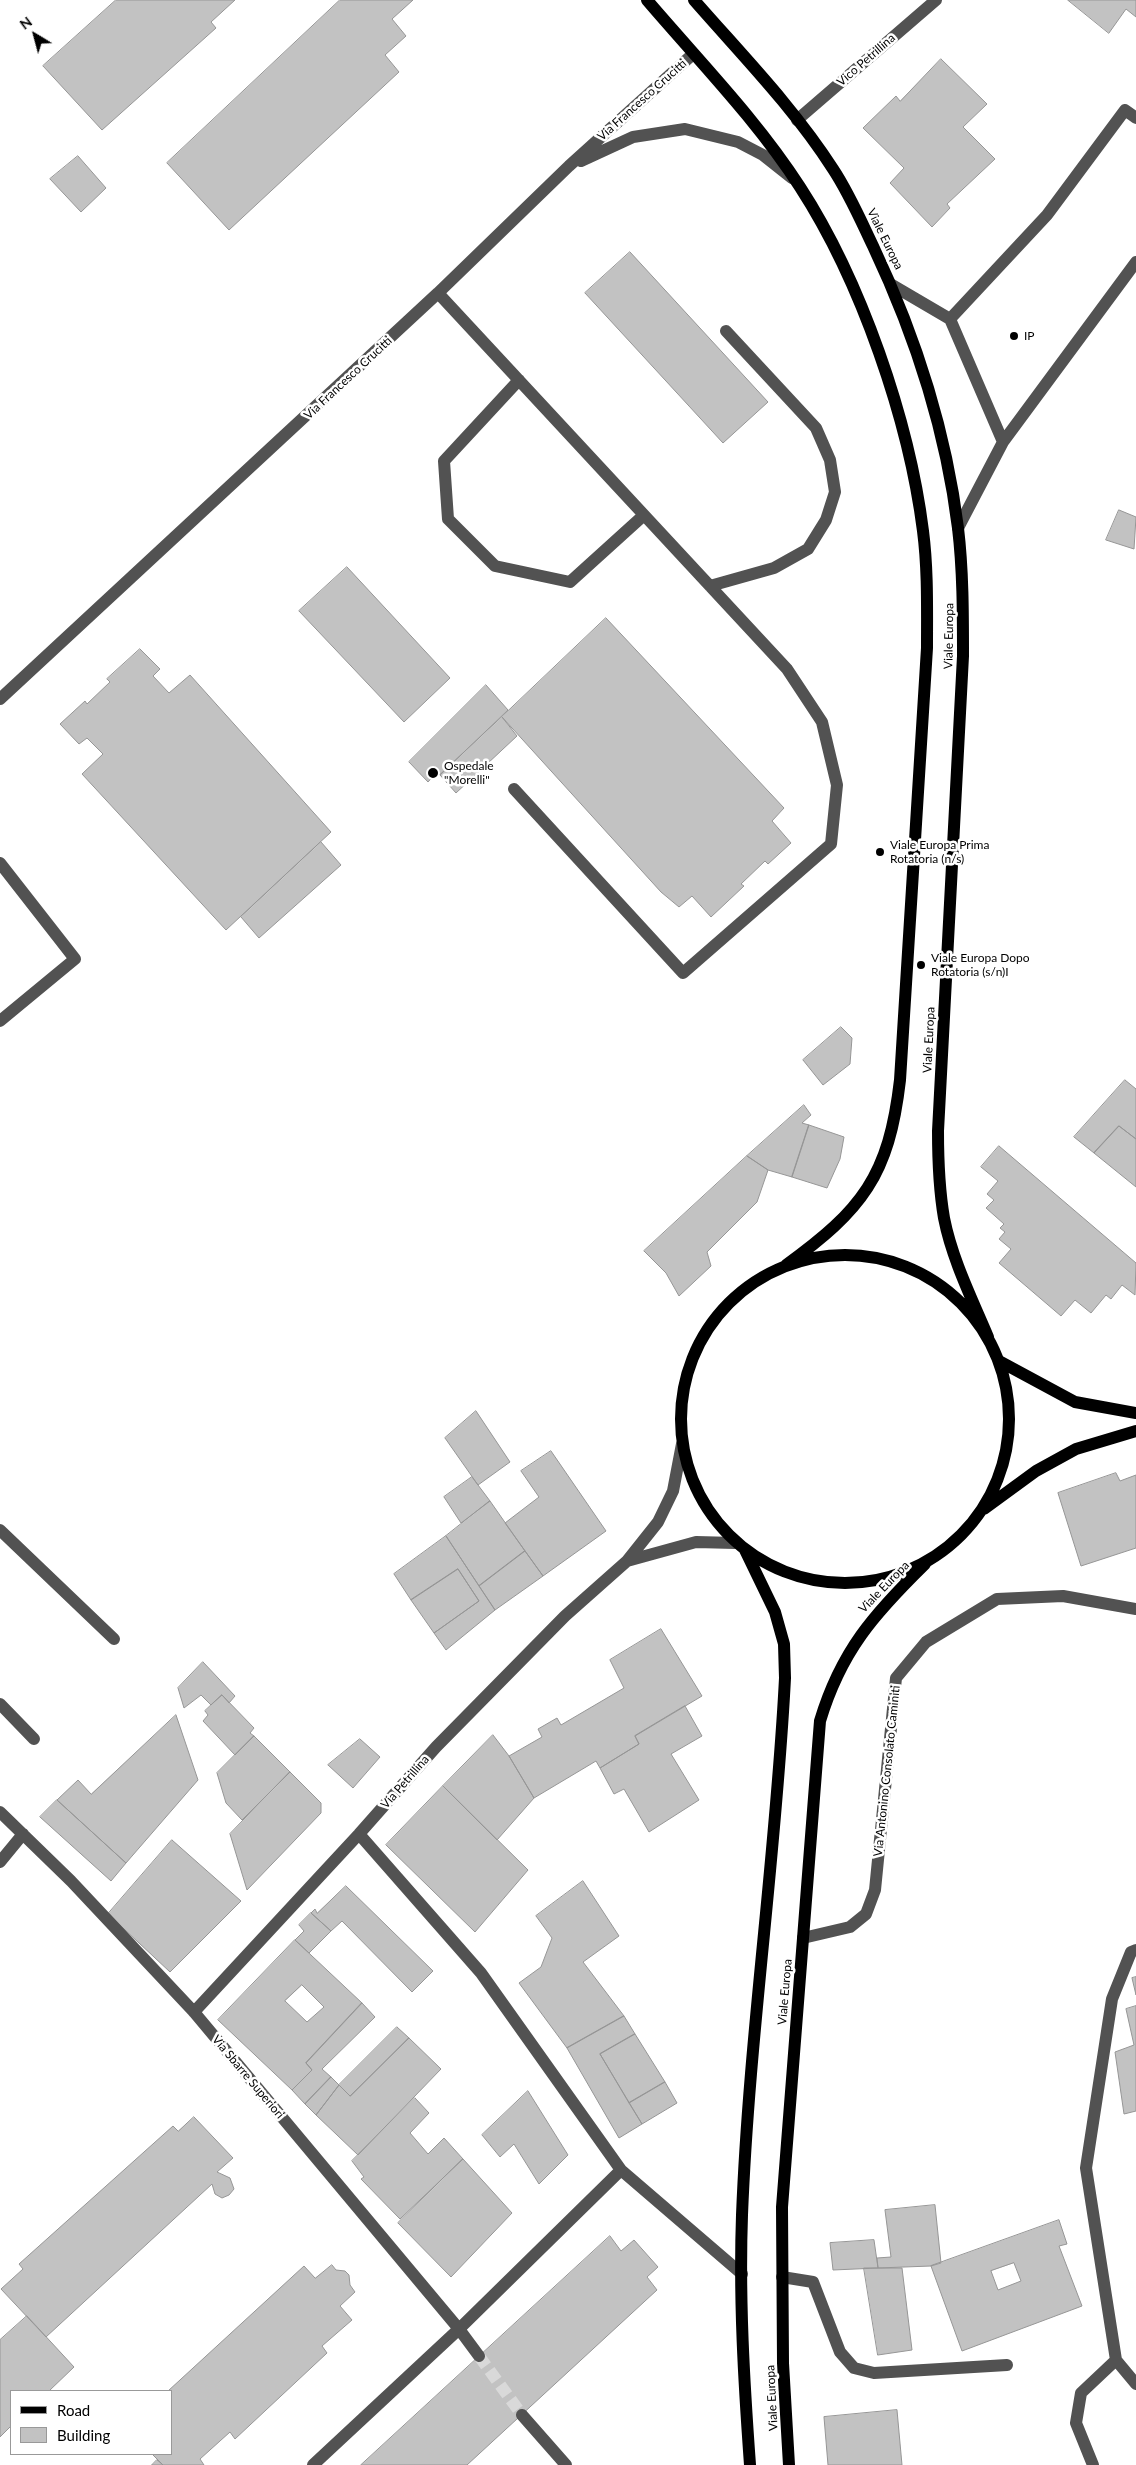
<!DOCTYPE html>
<html>
<head>
<meta charset="utf-8">
<style>
	body { margin:0 }
	#map { position:relative; width:1136px; height:2465px; overflow:hidden; background:#fff; font-family:Lato,sans-serif }
	canvas { display:block }
	.legend { position:absolute; left:10px; top:2390px; width:162px; height:65px; box-sizing:border-box; background:#fff; border:1px solid #999; margin:0; padding:6px 9px; list-style:none; font-size:15px; color:#000 }
	.legend li { display:flex; align-items:center; gap:10px; height:25px }
	.legend b { width:25px; border:1px solid #999 }
	.north { position:absolute; left:10px; top:10px; width:50px; height:50px; -webkit-text-stroke:4px #fff; paint-order:stroke; rotate:323deg; font-size:14px; font-weight:700; line-height:20px; text-align:center; color:#000 }
	.north::after { content:''; display:block; margin:auto; width:18px; height:22px; background:#000; clip-path:polygon(50% 0,100% 100%,50% 72%,0 100%) }
</style>
</head>
<body>
<div id="map">
<canvas width="1136" height="2465"></canvas>
<ul class="legend">
<li><b style="height:6px;background:#000"></b>Road</li>
<li><b style="height:14px;background:#c2c2c2"></b>Building</li>
</ul>
<div class="north">N</div>
</div>
<script>
const ctx = document.querySelector('canvas').getContext('2d');
ctx.lineJoin = 'round';
function fillPath(path, color) { ctx.fillStyle = color; ctx.fill(path, 'evenodd'); }
function trace(path, color, width, dash) { ctx.strokeStyle = color; ctx.lineWidth = width; ctx.lineCap = dash ? 'butt' : 'round'; ctx.setLineDash(dash || []); ctx.stroke(path); }
function label(font, color, halo, rows, align = 'center') {
  ctx.font = font + ' Lato,sans-serif'; ctx.lineWidth = 5; ctx.setLineDash([]); ctx.textBaseline = 'middle'; ctx.strokeStyle = halo; ctx.fillStyle = color; for (const [text, x, y, turn = 0] of rows) {
    ctx.save(); ctx.translate(x, y); ctx.rotate((+turn || 0) * Math.PI / 180); ctx.textAlign = isNaN(turn) ? turn : align; if (halo) ctx.strokeText(text, 0, 0); ctx.fillText(text, 0, 0); ctx.restore();
  }
}
const building = new Path2D(`
	M 116,0 L 235,0 L 211,22 L 216,28 L 102,130 L 43,66 Z
	M 340,0 L 413,0 L 392,19 L 406,36 L 385,55 L 399,72 L 229,230 L 167,163 Z
	M 1068,0 L 1136,0 L 1136,17 L 1126,9 L 1109,33 Z
	M 941,59 L 987,104 L 963,127 L 995,159 L 947,204 L 950,208 L 932,227 L 890,183 L 904,168 L 863,128 L 896,96 L 900,101 Z
	M 78,156 L 106,188 L 81,212 L 50,179 Z
	M 630,252 L 768,402 L 723,443 L 585,293 Z
	M 1119,510 L 1136,517 L 1134,549 L 1106,540 Z
	M 347,567 L 450,678 L 404,722 L 299,611 Z
	M 606,618 L 784,808 L 772,821 L 791,843 L 768,864 L 765,861 L 741,884 L 744,886 L 711,917 L 692,896 L 679,907 L 661,892 L 502,717 Z
	M 140,649 L 160,669 L 153,676 L 169,693 L 190,675 L 331,832 L 226,930 L 82,774 L 103,754 L 87,738 L 79,744 L 60,724 L 85,701 L 87,704 L 110,682 L 107,679 Z
	M 486,685 L 508,710 L 440,775 L 437,772 L 428,782 L 409,762 Z
	M 502,717 L 517,736 L 456,793 L 440,775 Z
	M 321,842 L 341,865 L 259,938 L 241,917 Z
	M 841,1027 L 852,1038 L 850,1064 L 823,1085 L 803,1060 Z
	M 1125,1080 L 1136,1089 L 1136,1139 L 1119,1126 L 1094,1153 L 1074,1137 Z
	M 804,1105 L 811,1115 L 802,1123 L 809,1125 L 792,1177 L 768,1170 L 747,1156 Z
	M 809,1125 L 844,1137 L 840,1159 L 827,1188 L 792,1177 Z
	M 1119,1126 L 1136,1139 L 1136,1187 L 1094,1153 Z
	M 999,1146 L 1136,1263 L 1135,1295 L 1122,1285 L 1111,1299 L 1106,1295 L 1091,1313 L 1075,1300 L 1061,1316 L 999,1263 L 1011,1249 L 999,1239 L 1005,1232 L 1000,1228 L 1004,1224 L 986,1208 L 994,1200 L 987,1194 L 998,1181 L 981,1167 Z
	M 747,1156 L 768,1170 L 757,1202 L 707,1252 L 711,1266 L 679,1296 L 666,1273 L 644,1251 Z
	M 476,1411 L 510,1462 L 478,1485 L 445,1438 Z
	M 551,1451 L 606,1531 L 543,1576 L 505,1523 L 539,1497 L 521,1471 Z
	M 1116,1473 L 1120,1481 L 1136,1475 L 1136,1548 L 1081,1566 L 1058,1493 Z
	M 472,1477 L 490,1501 L 461,1523 L 444,1497 Z
	M 490,1501 L 525,1551 L 479,1586 L 446,1536 Z
	M 446,1536 L 495,1610 L 446,1650 L 434,1633 L 479,1601 L 458,1569 L 411,1600 L 394,1574 Z
	M 525,1551 L 543,1576 L 495,1610 L 479,1586 Z
	M 458,1569 L 479,1601 L 434,1633 L 411,1600 Z
	M 661,1629 L 702,1696 L 635,1736 L 639,1744 L 600,1768 L 596,1761 L 534,1798 L 509,1756 L 542,1737 L 538,1729 L 557,1718 L 561,1725 L 624,1688 L 610,1660 Z
	M 203,1662 L 235,1696 L 229,1703 L 222,1695 L 211,1705 L 201,1695 L 184,1708 L 178,1688 Z
	M 222,1695 L 254,1728 L 250,1733 L 254,1736 L 235,1755 L 203,1721 L 208,1715 L 205,1711 Z
	M 685,1706 L 702,1736 L 671,1754 L 699,1800 L 649,1832 L 624,1789 L 614,1794 L 600,1768 L 639,1744 L 635,1736 Z
	M 176,1715 L 198,1780 L 126,1863 L 57,1800 L 78,1780 L 91,1794 Z
	M 493,1735 L 509,1756 L 534,1798 L 497,1840 L 443,1786 Z
	M 254,1736 L 290,1772 L 242,1820 L 226,1803 L 217,1773 Z
	M 360,1739 L 380,1757 L 353,1788 L 328,1765 Z
	M 290,1772 L 321,1803 L 321,1813 L 247,1890 L 230,1834 Z
	M 443,1786 L 528,1870 L 475,1932 L 386,1845 Z
	M 57,1800 L 126,1863 L 111,1881 L 40,1817 Z
	M 172,1840 L 241,1901 L 170,1972 L 108,1914 Z
	M 583,1881 L 619,1936 L 583,1962 L 624,2016 L 567,2048 L 519,1983 L 541,1967 L 552,1938 L 536,1916 Z
	M 346,1886 L 433,1971 L 412,1992 L 342,1921 L 331,1931 L 311,1913 L 315,1909 L 317,1913 Z
	M 311,1913 L 331,1931 L 309,1953 L 295,1940 L 304,1931 L 299,1925 Z
	M 295,1940 L 362,2003 L 306,2063 L 312,2070 L 292,2090 L 218,2020 ZM 302,1985 L 324,2007 L 307,2022 L 285,2001 Z
	M 1136,1977 L 1136,1995 L 1132,1978 Z
	M 362,2003 L 375,2017 L 322,2069 L 331,2077 L 305,2104 L 292,2090 L 312,2070 L 306,2063 Z
	M 1136,2006 L 1136,2111 L 1124,2114 L 1115,2052 L 1134,2045 L 1126,2009 Z
	M 624,2016 L 635,2034 L 600,2054 L 642,2124 L 619,2138 L 567,2048 Z
	M 397,2027 L 409,2038 L 350,2096 L 339,2085 Z
	M 635,2034 L 665,2082 L 629,2103 L 600,2054 Z
	M 409,2038 L 441,2069 L 358,2155 L 316,2115 L 339,2085 L 350,2096 Z
	M 331,2077 L 339,2085 L 316,2115 L 305,2104 Z
	M 665,2082 L 677,2103 L 642,2124 L 629,2103 Z
	M 528,2091 L 568,2155 L 539,2184 L 514,2144 L 500,2157 L 482,2135 Z
	M 415,2098 L 429,2113 L 410,2133 L 428,2154 L 444,2138 L 463,2159 L 400,2219 L 361,2179 L 364,2177 L 352,2161 Z
	M 194,2117 L 233,2158 L 217,2172 L 230,2178 L 234,2189 L 229,2195 L 222,2198 L 215,2194 L 212,2184 L 46,2337 L 1,2289 L 23,2269 L 19,2264 L 173,2126 L 178,2131 Z
	M 463,2159 L 512,2213 L 451,2277 L 398,2223 Z
	M 935,2205 L 941,2263 L 931,2266 L 878,2268 L 877,2258 L 891,2257 L 885,2210 Z
	M 1059,2220 L 1067,2244 L 1059,2246 L 1082,2306 L 962,2351 L 931,2266 ZM 1014,2263 L 1021,2281 L 998,2290 L 991,2271 Z
	M 610,2236 L 621,2251 L 634,2240 L 658,2267 L 647,2277 L 657,2290 L 467,2465 L 361,2465 Z
	M 874,2240 L 878,2268 L 833,2270 L 830,2243 Z
	M 332,2265 L 336,2270 L 345,2271 L 349,2275 L 350,2285 L 355,2292 L 340,2306 L 352,2320 L 322,2346 L 327,2353 L 235,2439 L 230,2432 L 200,2459 L 204,2465 L 163,2465 L 152,2454 L 171,2454 L 171,2391 L 168,2391 L 304,2266 L 315,2278 Z
	M 864,2268 L 902,2268 L 912,2350 L 878,2355 Z
	M 27,2316 L 74,2367 L 49,2391 L 11,2391 L 11,2426 L 0,2437 L 0,2340 Z
	M 897,2410 L 902,2465 L 828,2465 L 824,2417 Z
	M 157,2460 L 163,2465 L 152,2465 Z`);
const minorTunnel = new Path2D(`
	M 479,2356 L 522,2415`);
const minor = new Path2D(`
	M 797,120 L 936,0
	M 581,161 L 633,137 L 685,129 L 738,142 L 763,155 L 792,178
	M 892,285 L 950,319 L 1003,442 L 958,528
	M 438,293 L 787,669 L 822,722 L 837,785 L 831,844 L 683,973 L 514,789
	M 950,319 L 1047,215 L 1125,110 L 1136,118
	M 519,380 L 444,461 L 448,519 L 495,566 L 570,582 L 644,515
	M 1003,442 L 1136,262
	M 710,586 L 774,568 L 808,549 L 826,520 L 835,492 L 830,460 L 816,428 L 726,331
	M 0,699 L 438,293 L 569,166 L 693,54
	M 0,863 L 75,959 L 0,1021
	M 0,1530 L 114,1639
	M 627,1561 L 696,1542 L 735,1543
	M 0,1704 L 34,1739
	M 0,1812 L 71,1881 L 194,2012 L 459,2329 L 479,2356
	M 359,1834 L 481,1973 L 621,2170 L 742,2274
	M 0,1862 L 23,1834
	M 803,1938 L 850,1927 L 866,1914 L 875,1890 L 896,1678 L 926,1642 L 997,1599 L 1063,1596 L 1136,1609
	M 1136,1950 L 1131,1952 L 1112,1999 L 1086,2168 L 1116,2360 L 1136,2384
	M 194,2012 L 359,1834 L 436,1747 L 565,1616 L 627,1561 L 658,1522 L 673,1491 L 682,1444
	M 782,2277 L 813,2282 L 840,2352 L 854,2368 L 874,2373 L 1007,2365
	M 522,2415 L 566,2465
	M 313,2465 L 459,2329 L 621,2170
	M 1093,2465 L 1076,2423 L 1081,2393 L 1116,2360`);
const major = new Path2D(`
	M 647,0 C 699,61 757,120 800,187 C 861,281 909,420 923,531 C 928,570 927,609 927,648 L 900,1080 C 889,1176 862,1210 786,1265
	M 694,0 C 742,55 794,108 833,169 C 849,193 861,221 873,246 C 915,335 946,431 958,528 C 963,570 963,613 963,656 L 938,1131 C 938,1160 939,1189 944,1218 C 952,1259 972,1299 988,1337
	M681 1419a164 164 0 1 1 328 0a164 164 0 1 1-328 0Z
	M 999,1361 L 1075,1402 L 1136,1413
	M 984,1509 L 1036,1471 L 1076,1449 L 1136,1431
	M 745,1550 L 775,1612 L 784,1644 L 785,1678 C 776,1857 749,2036 742,2215 C 739,2299 744,2382 750,2465
	M 789,2465 L 783,2363 L 782,2207 L 820,1721 C 841,1651 874,1614 925,1564`);
const markers = [
	[1014,336,5,"#000"],
	[433,773,6,"#000"],
	[880,852,5,"#000"],
	[921,965,5,"#000"]
];
const streetNames = [
	["Vico Petrillina",866,60,-41],
	["Via Francesco Crucitti",642,100,-42],
	["Viale Europa",885,239,64],
	["Via Francesco Crucitti",348,378,-43],
	["Viale Europa",949,636,-89],
	["Viale Europa",929,1040,-87],
	["Viale Europa",884,1587,-46],
	["Via Antonino Consolato Caminiti",887,1771,-84],
	["Via Petrillina",405,1782,-49],
	["Viale Europa",785,1992,-85],
	["Via Sbarre Superiori",248,2077,50],
	["Viale Europa",772,2398,-93]
];
const poiNames = [
	["IP",1024,336],
	["Ospedale",444,766],
	["\"Morelli\"",444,780],
	["Viale Europa Prima",890,845],
	["Rotatoria (n/s)",890,859],
	["Viale Europa Dopo",931,958],
	["Rotatoria (s/n)I",931,972]
];
fillPath(building, '#c2c2c2');
trace(building, '#969696', 1);
trace(minorTunnel, '#d9d9d9', 12, [12, 6]);
trace(minor, '#525252', 12);
trace(major, '#000', 12);
for (const [x, y, r, color] of markers) { const dot = new Path2D(); dot.arc(x, y, r, 0, 2 * Math.PI); ctx.fillStyle = color; ctx.fill(dot); trace(dot, '#fff', 2); }
label('12px', '#000', '#fff', streetNames);
label('12px', '#000', '#fff', poiNames, 'left');
</script>
</body>
</html>
